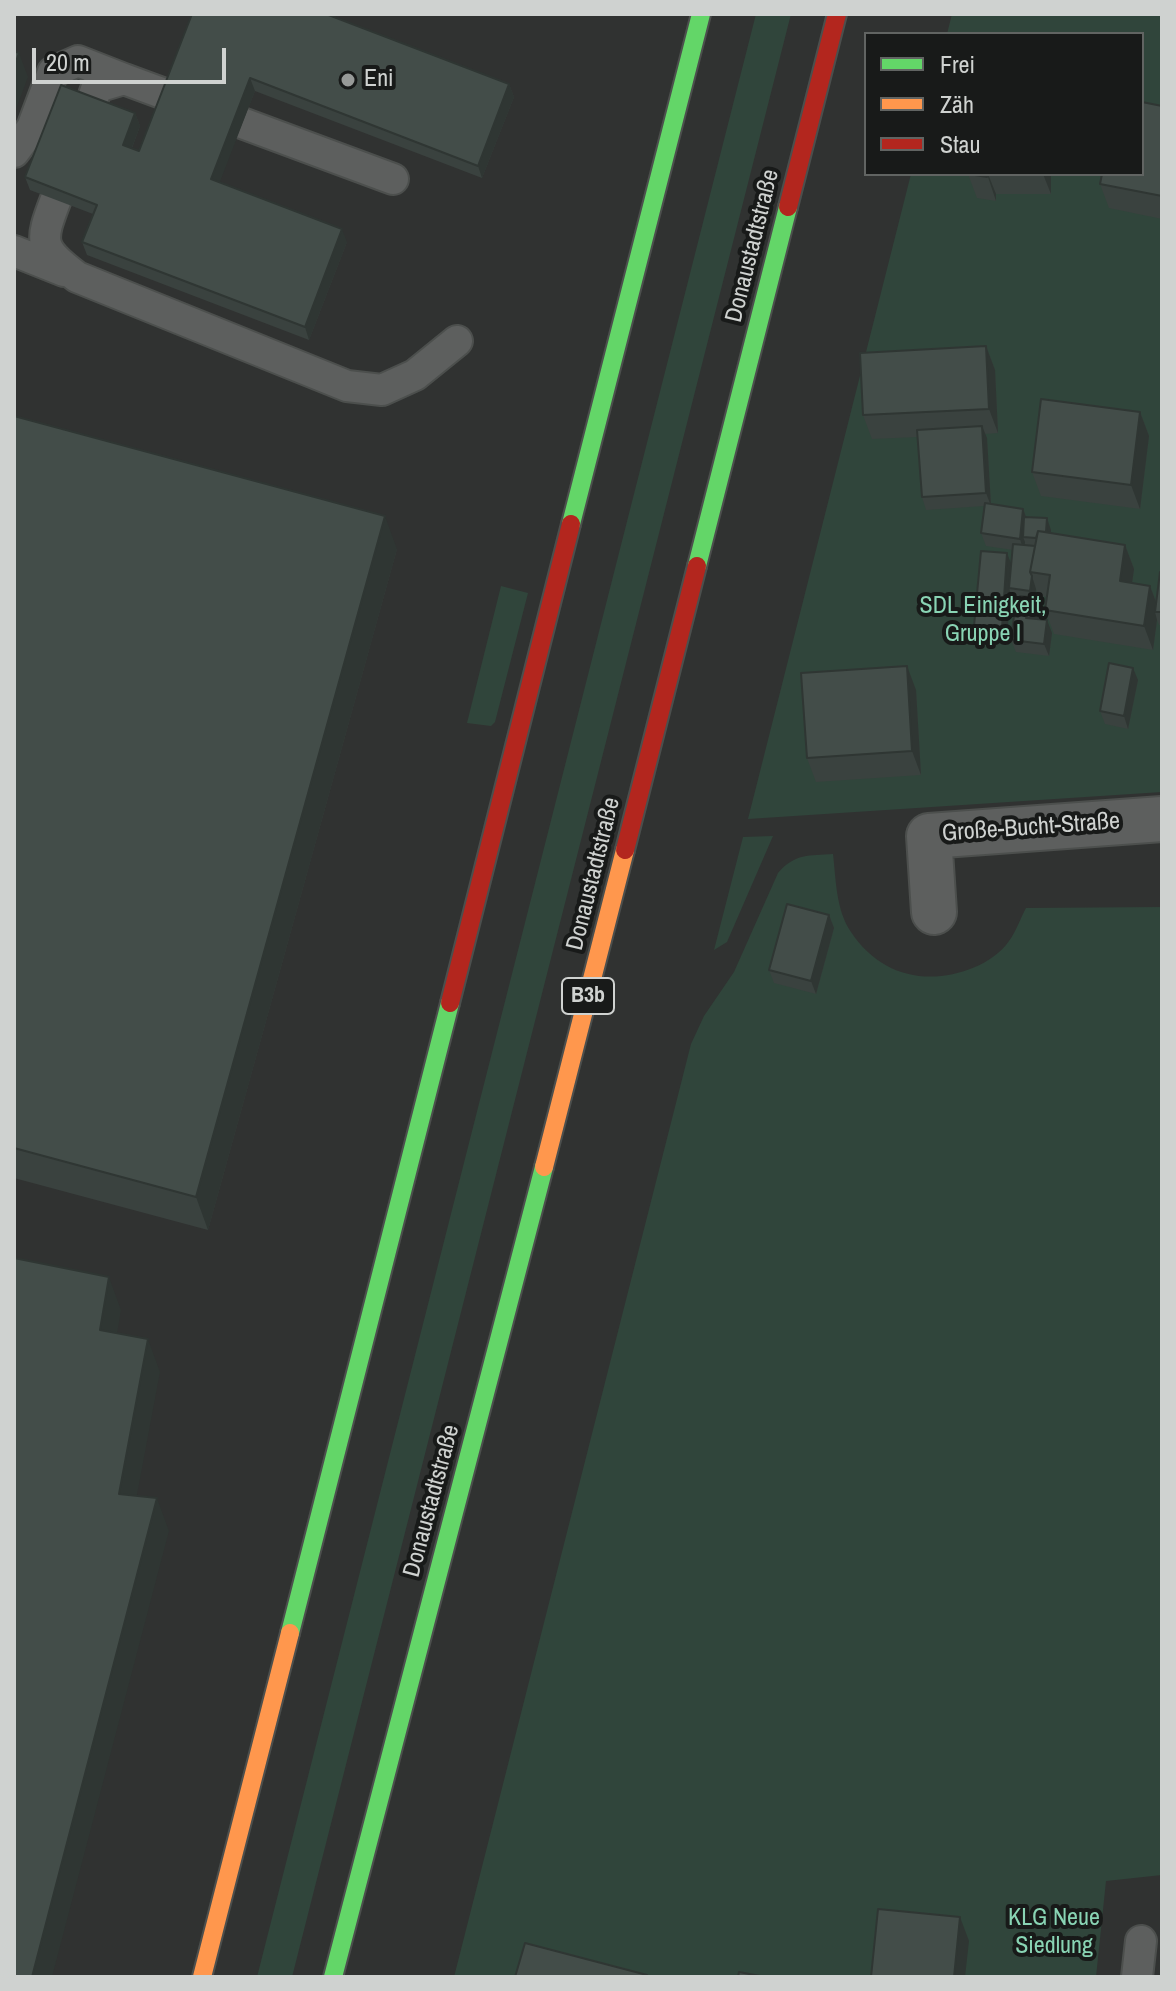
<!DOCTYPE html>
<html>
<head>
<meta charset="utf-8">
<style>
	body { margin:0 }
	#map { position:relative; width:1176px; height:1991px; overflow:hidden; background:#303231; font-family:"Archivo Narrow",sans-serif }
	canvas { display:block }
	.frame { position:absolute; inset:0; border:16px solid #cfd2d0; pointer-events:none }
	.legend { position:absolute; left:864px; top:32px; width:280px; height:144px; box-sizing:border-box; background:#181a19; border:2px solid #616462; margin:0; padding:10px 14px; list-style:none; font-size:24px; color:#cfd2d0 }
	.legend li { display:flex; align-items:center; gap:16px; height:40px }
	.legend b { width:40px; border:2px solid #616462 }
	.scale { position:absolute; left:32px; top:48px; width:194px; height:36px; box-sizing:border-box; border:4px solid #cfd2d0; border-top:0; padding-left:10px; font-size:24px; line-height:28px; white-space:nowrap; color:#cfd2d0; -webkit-text-stroke:6px #181a19; paint-order:stroke }
</style>
</head>
<body>
<div id="map">
<canvas width="1176" height="1991"></canvas>
<div class="frame"></div>
<ul class="legend">
<li><b style="height:10px;background:#63d668"></b>Frei</li>
<li><b style="height:10px;background:#ff974d"></b>Zäh</li>
<li><b style="height:10px;background:#b3261e"></b>Stau</li>
</ul>
<div class="scale">20 m</div>
</div>
<script>
const ctx = document.querySelector('canvas').getContext('2d');
ctx.lineJoin = 'round';
function fillPath(path, color) { ctx.fillStyle = color; ctx.fill(path, 'evenodd'); }
function trace(path, color, width, dash) { ctx.strokeStyle = color; ctx.lineWidth = width; ctx.lineCap = dash ? 'butt' : 'round'; ctx.setLineDash(dash || []); ctx.stroke(path); }
function label(font, color, halo, rows, align = 'center') {
  ctx.font = font + ' "Archivo Narrow",sans-serif'; ctx.lineWidth = 8; ctx.setLineDash([]); ctx.textBaseline = 'middle'; ctx.strokeStyle = halo; ctx.fillStyle = color; for (const [text, x, y, turn = 0] of rows) {
    ctx.save(); ctx.translate(x, y); ctx.rotate((+turn || 0) * Math.PI / 180); ctx.textAlign = isNaN(turn) ? turn : align; if (halo) ctx.strokeText(text, 0, 0); ctx.fillText(text, 0, 0); ctx.restore();
  }
}
const green = new Path2D(`
	M 756,14 L 791,14 L 292,1977 L 257,1977 Z
	M 952,14 L 1162,14 L 1162,792 L 748,819 L 911,174 L 1142,174 L 1142,34 L 947,34 Z
	M 501,586 L 528,593 L 495,722 L 491,726 L 467,723 Z
	M 773,836 L 727,942 L 714,950 L 743,837 Z
	M 833,854 C 836,880 836,910 851,932 C 880,976 928,987 975,967 C 987,962 1002,952 1009,941 C 1016,932 1020,919 1026,908 L 1162,907 L 1162,1875 L 1106,1881 L 1096,1977 L 454,1977 L 691,1044 L 704,1016 L 734,972 L 778,873 C 795,853 809,856 833,854 Z`);
const lane = new Path2D(`
	M 90,106 L 97,87 L 124,79 L 170,96
	M 242,123 L 393,179
	M 14,152 L 32,128 L 53,72 L 78,61 L 124,79
	M 56,199 C 39,243 39,248 77,277 L 347,386 L 382,390 L 415,375 L 457,341
	M 14,251 L 64,271
	M 1137,1977 L 1141,1941`);
const street = new Path2D(`
	M 934,912 L 929,836 L 1162,819`);
const fast = new Path2D(`
	M 571,524 L 701,14
	M 697,566 L 788,207
	M 290,1633 L 450,1003
	M 333,1977 L 544,1167`);
const slow = new Path2D(`
	M 544,1167 L 625,850
	M 202,1977 L 290,1633`);
const jam = new Path2D(`
	M 788,207 L 837,14
	M 625,850 L 697,566
	M 450,1003 L 571,524`);
const wall = new Path2D(`
	M 192,14 L 509,84 L 514,97 L 482,178 L 255,91 L 219,182 L 347,242 L 309,340 L 87,255 L 82,242 L 93,214 L 30,190 L 25,177 L 135,113 L 140,126 L 132,148 L 139,151 Z
	M 1162,106 L 1162,219 L 1109,208 L 1100,184 Z
	M 968,174 L 1051,174 L 1051,194 L 996,194 L 996,201 L 977,198 Z
	M 986,346 L 995,370 L 998,433 L 985,434 L 987,438 L 991,504 L 1023,509 L 1026,517 L 1047,518 L 1051,533 L 1125,545 L 1134,569 L 1132,583 L 1150,586 L 1156,601 L 1162,572 L 1162,625 L 1159,625 L 1157,620 L 1153,650 L 1054,634 L 1045,610 L 1047,597 L 1039,596 L 1036,589 L 1036,597 L 1043,611 L 1042,619 L 1052,633 L 1049,656 L 1016,652 L 1011,640 L 1018,617 L 1019,601 L 1014,600 L 1010,591 L 1007,641 L 979,638 L 974,626 L 1011,565 L 1013,550 L 986,546 L 981,533 L 984,506 L 926,510 L 922,497 L 918,437 L 872,439 L 863,415 Z
	M 1140,412 L 1149,436 L 1140,509 L 1041,496 L 1032,472 Z
	M 14,416 L 397,549 L 208,1230 L 14,1178 Z
	M 1138,680 L 1128,729 L 1105,724 L 1100,711 Z
	M 916,690 L 921,775 L 816,782 L 807,758 Z
	M 829,915 L 834,928 L 816,994 L 774,983 L 769,970 Z`);
const shadedWall = new Path2D(`
	M 19,53 L 28,77 L 15,112 L 14,109 L 14,67 Z
	M 250,78 L 255,91 L 216,192 L 211,179 Z
	M 509,84 L 514,97 L 482,178 L 478,166 Z
	M 135,113 L 140,126 L 128,158 L 123,145 Z
	M 987,174 L 988,174 L 996,194 L 996,201 Z
	M 1043,174 L 1051,174 L 1051,194 Z
	M 342,229 L 347,242 L 309,340 L 305,327 Z
	M 986,346 L 995,370 L 998,433 L 989,409 Z
	M 1140,412 L 1149,436 L 1140,509 L 1131,485 Z
	M 982,426 L 987,438 L 991,506 L 986,493 Z
	M 1023,509 L 1028,522 L 1023,537 L 1025,542 L 1024,552 L 1020,539 Z
	M 385,516 L 397,549 L 208,1230 L 196,1197 Z
	M 1047,518 L 1051,530 L 1050,552 L 1045,539 Z
	M 1125,545 L 1134,569 L 1129,605 L 1120,581 Z
	M 1007,553 L 1012,566 L 1009,588 L 1010,591 L 1007,641 L 1002,628 Z
	M 1032,576 L 1036,589 L 1035,603 L 1030,591 Z
	M 1150,586 L 1159,610 L 1155,612 L 1157,620 L 1153,650 L 1144,626 Z
	M 1038,598 L 1043,611 L 1041,630 L 1037,617 Z
	M 1047,620 L 1052,633 L 1049,656 L 1044,644 Z
	M 907,666 L 916,690 L 921,775 L 912,751 Z
	M 1133,668 L 1138,680 L 1128,729 L 1124,716 Z
	M 829,915 L 834,928 L 816,994 L 811,981 Z
	M 109,1277 L 121,1310 L 112,1363 L 100,1330 Z
	M 148,1339 L 160,1372 L 131,1527 L 119,1494 Z
	M 157,1498 L 169,1531 L 52,1977 L 32,1977 Z
	M 960,1917 L 969,1941 L 965,1977 L 954,1977 Z`);
const building = new Path2D(`
	M 192,14 L 326,14 L 509,84 L 478,166 L 250,78 L 211,179 L 342,229 L 305,327 L 82,242 L 97,205 L 25,177 L 61,85 L 135,113 L 123,145 L 139,151 Z
	M 14,51 L 19,53 L 14,67 Z
	M 1142,102 L 1162,106 L 1162,196 L 1100,184 L 1102,174 L 1142,174 Z
	M 969,174 L 987,174 L 987,177 Z
	M 986,346 L 989,409 L 863,415 L 860,353 Z
	M 1041,399 L 1140,412 L 1131,485 L 1032,472 Z
	M 14,416 L 385,516 L 196,1197 L 14,1148 Z
	M 982,426 L 986,493 L 922,497 L 917,430 Z
	M 985,503 L 1023,509 L 1020,539 L 981,533 Z
	M 1024,517 L 1047,518 L 1046,532 L 1038,531 L 1036,538 L 1023,537 Z
	M 1038,531 L 1125,545 L 1120,581 L 1150,586 L 1144,626 L 1045,610 L 1050,575 L 1030,572 Z
	M 1013,544 L 1035,546 L 1030,572 L 1032,576 L 1030,591 L 1009,588 Z
	M 981,551 L 1007,553 L 1002,628 L 974,626 Z
	M 1160,572 L 1162,572 L 1162,612 L 1155,612 Z
	M 1020,596 L 1038,598 L 1037,617 L 1026,618 L 1047,620 L 1044,644 L 1011,640 L 1014,616 L 1018,617 Z
	M 1109,663 L 1133,668 L 1124,716 L 1100,711 Z
	M 907,666 L 912,751 L 807,758 L 801,673 Z
	M 787,904 L 829,915 L 811,981 L 769,970 Z
	M 14,1258 L 109,1277 L 100,1330 L 148,1339 L 119,1494 L 157,1498 L 32,1977 L 14,1977 Z
	M 878,1909 L 960,1917 L 954,1977 L 871,1977 Z
	M 525,1943 L 647,1975 L 647,1977 L 515,1977 Z
	M 739,1972 L 765,1977 L 738,1977 Z`);
const markers = [
	[348,80,8,"#979a98"]
];
const shields = [
	[588,996,52]
];
const shieldNames = [
	["B3b",588,996]
];
const poiNames = [
	["Eni",364,80]
];
const streetNames = [
	["Donaustadtstraße",753,246,-76],
	["Große-Bucht-Straße",1031,828,-4],
	["Donaustadtstraße",594,874,-76],
	["Donaustadtstraße",432,1501,-75]
];
const parkNames = [
	["SDL Einigkeit,",983,607],
	["Gruppe I",983,635],
	["KLG Neue",1054,1919],
	["Siedlung",1054,1947]
];
fillPath(green, '#30453b');
trace(lane, '#4c4f4d', 34);
trace(street, '#4c4f4d', 48);
trace(fast, '#4c4f4d', 22);
trace(slow, '#4c4f4d', 22);
trace(jam, '#4c4f4d', 22);
trace(lane, '#5d5f5e', 30);
trace(street, '#5d5f5e', 44);
trace(fast, '#63d668', 18);
trace(slow, '#ff974d', 18);
trace(jam, '#b3261e', 18);
fillPath(wall, '#3a423f');
fillPath(shadedWall, '#2f3633');
fillPath(building, '#434d49');
trace(building, '#2f3633', 2);
for (const [x, y, r, color] of markers) { const dot = new Path2D(); dot.arc(x, y, r, 0, 2 * Math.PI); ctx.fillStyle = color; ctx.fill(dot); trace(dot, '#181a19', 3); }
for (const [x, y, w] of shields) { const box = new Path2D(); box.roundRect(x - w / 2, y - 18, w, 36, 6); ctx.fillStyle = '#181a19'; ctx.fill(box); trace(box, '#cfd2d0', 2); }
label('bold 22px', '#cfd2d0', null, shieldNames);
label('24px', '#cfd2d0', '#181a19', poiNames, 'left');
label('24px', '#cfd2d0', '#181a19', streetNames);
label('24px', '#89d4b4', '#181a19', parkNames);
</script>
</body>
</html>
